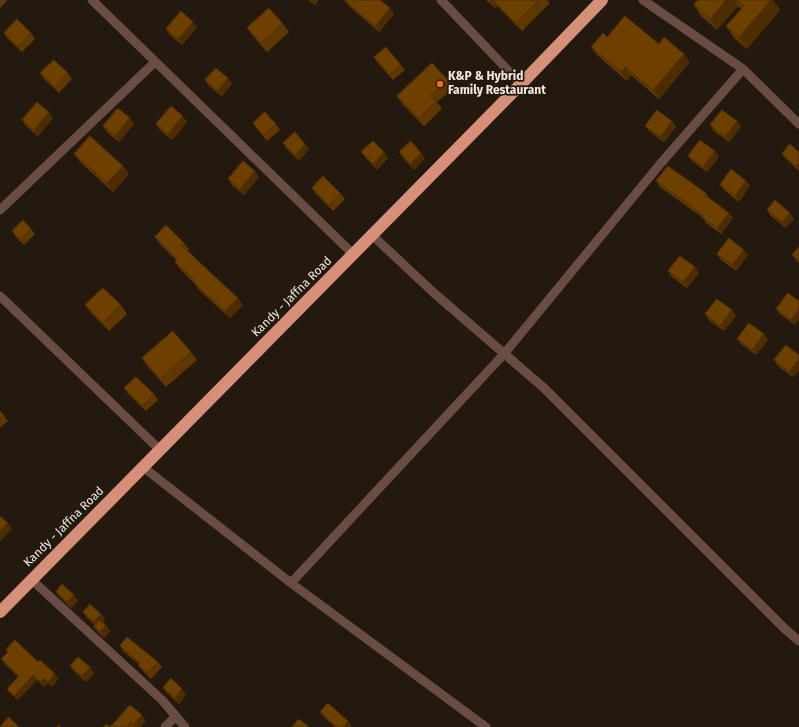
<!DOCTYPE html>
<html>
<head>
<meta charset="utf-8">
<style>
	body { margin:0 }
	canvas { display:block; background:#24190e }
</style>
</head>
<body>
<canvas width="799" height="727"></canvas>
<script>
const ctx = document.querySelector('canvas').getContext('2d');
ctx.lineJoin = 'round';
function trace(path, color, width, dash) { ctx.strokeStyle = color; ctx.lineWidth = width; ctx.lineCap = dash ? 'butt' : 'round'; ctx.setLineDash(dash || []); ctx.stroke(path); }
function fillPath(path, color) { ctx.fillStyle = color; ctx.fill(path, 'evenodd'); }
function label(font, color, halo, rows, align = 'center') {
  ctx.font = font + ' "Fira Sans",sans-serif'; ctx.lineWidth = 3.5; ctx.setLineDash([]); ctx.textBaseline = 'middle'; ctx.strokeStyle = halo; ctx.fillStyle = color; for (const [text, x, y, turn = 0] of rows) {
    ctx.save(); ctx.translate(x, y); ctx.rotate((+turn || 0) * Math.PI / 180); ctx.textAlign = isNaN(turn) ? turn : align; if (halo) ctx.strokeText(text, 0, 0); ctx.fillText(text, 0, 0); ctx.restore();
  }
}
const street = new Path2D(`
	M 92,0 L 353,254
	M 441,0 L 521,84
	M 643,0 L 743,69 L 799,124
	M 0,210 L 155,62
	M 372,235 L 434,293 L 544,388 L 785,629 L 799,641
	M 0,296 L 160,450
	M 143,467 L 291,583 L 486,727
	M 32,580 L 162,700 L 185,727
	M 291,583 L 504,354 L 661,163 L 743,69
	M 165,727 L 175,717`);
const highway = new Path2D(`
	M 0,612 L 521,84 L 602,0`);
const wall = new Path2D(`
	M 0,0 L 7,0 L 7,1 L 0,8 Z
	M 308,0 L 319,0 L 315,5 Z
	M 486,0 L 547,0 L 550,3 L 522,31 L 497,6 L 495,8 Z
	M 698,0 L 773,0 L 780,10 L 747,49 L 734,38 L 726,26 L 741,9 L 738,6 L 717,30 L 701,16 L 694,5 Z
	M 345,1 L 394,14 L 379,32 L 349,6 Z
	M 283,24 L 289,32 L 267,52 L 253,36 L 247,28 Z
	M 197,27 L 182,45 L 170,35 L 166,29 Z
	M 4,33 L 31,33 L 35,39 L 22,52 L 8,39 Z
	M 607,37 L 659,44 L 690,62 L 659,99 L 631,75 L 627,81 L 597,55 L 591,47 Z
	M 374,57 L 401,65 L 405,70 L 393,80 L 378,63 Z
	M 40,73 L 68,73 L 72,79 L 59,93 L 44,79 Z
	M 205,80 L 232,83 L 222,96 L 209,86 Z
	M 448,80 L 453,88 L 437,102 L 442,109 L 424,126 L 402,104 L 397,96 Z
	M 53,118 L 38,136 L 26,126 L 22,120 Z
	M 672,121 L 676,127 L 664,142 L 649,131 L 645,126 Z
	M 737,121 L 741,127 L 729,142 L 714,131 L 710,125 Z
	M 187,122 L 172,140 L 160,130 L 156,124 Z
	M 253,123 L 276,124 L 280,130 L 267,141 L 257,129 Z
	M 134,124 L 119,142 L 107,132 L 103,126 Z
	M 283,143 L 305,144 L 309,149 L 299,161 L 287,149 Z
	M 715,151 L 719,157 L 707,172 L 692,161 L 688,156 Z
	M 361,152 L 384,152 L 388,158 L 377,170 L 365,157 Z
	M 399,152 L 425,158 L 414,170 L 403,158 Z
	M 799,152 L 799,171 L 786,159 L 782,154 Z
	M 74,154 L 123,166 L 129,174 L 113,192 L 80,162 Z
	M 259,177 L 244,195 L 232,185 L 228,179 Z
	M 656,181 L 706,193 L 710,199 L 729,213 L 733,218 L 721,234 L 706,223 L 703,218 L 660,187 Z
	M 746,181 L 750,186 L 739,202 L 724,190 L 720,185 Z
	M 312,188 L 341,194 L 345,199 L 333,211 L 316,194 Z
	M 767,210 L 794,219 L 786,228 L 771,216 Z
	M 31,229 L 35,234 L 24,245 L 16,237 L 12,231 Z
	M 155,237 L 184,243 L 189,250 L 188,251 L 243,305 L 230,318 L 199,290 L 194,283 L 180,269 L 175,262 L 176,260 L 160,244 Z
	M 799,247 L 799,263 L 796,260 L 792,255 Z
	M 717,254 L 748,255 L 736,271 L 721,260 Z
	M 695,267 L 699,273 L 687,288 L 672,277 L 668,271 Z
	M 799,301 L 795,325 L 780,314 L 776,309 Z
	M 85,305 L 121,305 L 127,314 L 109,331 L 91,313 Z
	M 732,310 L 736,316 L 724,331 L 709,320 L 705,314 Z
	M 764,334 L 768,340 L 756,355 L 741,344 L 737,339 Z
	M 191,352 L 197,360 L 166,387 L 148,367 L 142,358 Z
	M 799,355 L 799,370 L 793,377 L 778,366 L 774,360 Z
	M 124,388 L 154,394 L 158,400 L 146,411 L 128,394 Z
	M 0,411 L 8,421 L 0,428 Z
	M 56,592 L 78,601 L 71,608 L 60,597 Z
	M 83,612 L 101,614 L 105,620 L 103,623 L 106,625 L 110,631 L 104,638 L 98,632 L 94,627 L 95,625 L 87,618 Z
	M 120,646 L 158,662 L 162,667 L 151,679 L 142,670 L 138,665 L 139,664 L 124,652 Z
	M 6,650 L 38,662 L 55,674 L 58,679 L 52,687 L 48,683 L 44,687 L 37,680 L 18,700 L 10,693 L 7,689 L 18,677 L 5,664 L 1,659 L 8,652 Z
	M 70,666 L 94,673 L 86,682 L 74,671 Z
	M 163,688 L 186,695 L 179,704 L 167,693 Z
	M 320,712 L 352,727 L 335,727 L 324,717 Z
	M 146,721 L 140,727 L 103,727 L 109,727 L 114,723 Z`);
const shadedWall = new Path2D(`
	M 311,0 L 319,0 L 315,5 Z
	M 489,0 L 493,0 L 497,6 L 495,8 Z
	M 726,0 L 734,0 L 738,6 L 717,30 L 710,19 Z
	M 771,0 L 773,0 L 780,10 L 747,49 L 739,37 Z
	M 390,8 L 394,14 L 379,32 L 375,26 Z
	M 193,22 L 197,27 L 182,45 L 178,39 Z
	M 684,54 L 690,62 L 659,99 L 653,90 Z
	M 625,67 L 631,75 L 627,81 L 621,72 Z
	M 228,78 L 232,83 L 222,96 L 218,91 Z
	M 49,112 L 53,118 L 38,136 L 34,130 Z
	M 183,116 L 187,122 L 172,140 L 168,134 Z
	M 130,118 L 134,124 L 119,142 L 115,136 Z
	M 672,121 L 676,127 L 664,142 L 660,137 Z
	M 737,121 L 741,127 L 729,142 L 725,137 Z
	M 305,144 L 309,149 L 299,161 L 295,155 Z
	M 715,151 L 719,157 L 707,172 L 703,167 Z
	M 384,152 L 388,158 L 377,170 L 373,164 Z
	M 421,153 L 425,158 L 414,170 L 410,164 Z
	M 799,163 L 799,170 L 796,166 Z
	M 123,166 L 129,174 L 113,192 L 107,183 Z
	M 255,171 L 259,177 L 244,195 L 240,189 Z
	M 746,181 L 750,186 L 739,202 L 735,196 Z
	M 729,213 L 733,218 L 721,234 L 717,228 Z
	M 790,213 L 794,219 L 786,228 L 782,222 Z
	M 744,250 L 748,255 L 736,271 L 732,265 Z
	M 695,267 L 699,273 L 687,288 L 683,282 Z
	M 238,298 L 243,305 L 230,318 L 225,311 Z
	M 799,309 L 799,320 L 795,325 L 791,320 Z
	M 732,310 L 736,316 L 724,331 L 720,326 Z
	M 764,334 L 768,340 L 756,355 L 752,350 Z
	M 799,359 L 799,370 L 793,377 L 789,372 Z
	M 8,523 L 12,529 L 0,541 L 0,531 Z
	M 74,595 L 78,601 L 71,608 L 67,602 Z
	M 101,614 L 105,620 L 98,628 L 94,622 Z
	M 106,625 L 110,631 L 104,638 L 100,632 Z
	M 90,667 L 94,673 L 86,682 L 82,676 Z
	M 55,674 L 58,679 L 52,687 L 48,682 Z
	M 33,675 L 37,680 L 18,700 L 14,696 Z
	M 44,678 L 48,683 L 44,687 L 41,682 Z
	M 182,689 L 186,695 L 179,704 L 175,698 Z
	M 142,715 L 146,721 L 140,727 L 136,727 L 134,724 Z
	M 348,721 L 352,727 L 343,727 Z`);
const building = new Path2D(`
	M 345,0 L 380,0 L 390,8 L 375,26 L 345,1 Z
	M 493,0 L 539,0 L 516,23 Z
	M 698,0 L 726,0 L 710,19 L 694,5 Z
	M 736,0 L 771,0 L 739,37 L 726,26 L 744,6 Z
	M 269,8 L 283,24 L 261,43 L 247,28 Z
	M 181,11 L 193,22 L 178,39 L 166,29 Z
	M 625,16 L 659,44 L 664,37 L 684,54 L 653,90 L 625,67 L 621,72 L 591,47 L 603,33 L 607,37 Z
	M 17,19 L 31,33 L 18,47 L 4,33 Z
	M 386,47 L 401,65 L 389,75 L 374,57 Z
	M 54,60 L 68,73 L 55,87 L 40,73 Z
	M 432,63 L 448,80 L 430,96 L 436,102 L 419,119 L 397,96 Z
	M 216,68 L 228,78 L 218,91 L 205,80 Z
	M 37,102 L 49,112 L 34,130 L 22,120 Z
	M 171,106 L 183,116 L 168,134 L 156,124 Z
	M 118,108 L 130,118 L 115,136 L 103,126 Z
	M 657,110 L 672,121 L 660,137 L 645,126 Z
	M 722,110 L 737,121 L 725,137 L 710,125 Z
	M 265,112 L 276,124 L 263,135 L 253,123 Z
	M 295,132 L 305,144 L 295,155 L 283,143 Z
	M 90,136 L 123,166 L 107,183 L 74,154 Z
	M 700,140 L 715,151 L 703,167 L 688,156 Z
	M 373,141 L 384,152 L 373,164 L 361,152 Z
	M 411,141 L 421,153 L 410,164 L 399,152 Z
	M 790,144 L 799,152 L 799,163 L 796,166 L 782,154 Z
	M 243,161 L 255,171 L 240,189 L 228,179 Z
	M 668,166 L 706,193 L 705,195 L 729,213 L 717,228 L 702,217 L 703,215 L 656,181 Z
	M 731,169 L 746,181 L 735,196 L 720,185 Z
	M 323,176 L 341,194 L 329,205 L 312,188 Z
	M 775,200 L 790,213 L 782,222 L 767,210 Z
	M 23,220 L 31,229 L 20,240 L 12,231 Z
	M 166,225 L 184,243 L 181,245 L 238,298 L 225,311 L 194,283 L 195,281 L 175,262 L 177,259 L 155,237 Z
	M 729,238 L 744,250 L 732,265 L 717,254 Z
	M 799,247 L 799,261 L 792,255 Z
	M 680,256 L 695,267 L 683,282 L 668,271 Z
	M 103,288 L 121,305 L 103,323 L 85,305 Z
	M 788,293 L 799,301 L 799,309 L 791,320 L 776,309 Z
	M 717,299 L 732,310 L 720,326 L 705,314 Z
	M 749,323 L 764,334 L 752,350 L 737,339 Z
	M 173,331 L 191,352 L 160,379 L 142,358 Z
	M 786,345 L 799,355 L 799,359 L 789,372 L 774,360 Z
	M 136,377 L 154,394 L 142,406 L 124,388 Z
	M 0,411 L 4,415 L 0,419 Z
	M 0,516 L 8,523 L 0,531 Z
	M 62,584 L 74,595 L 67,602 L 56,592 Z
	M 90,604 L 101,614 L 94,622 L 83,612 Z
	M 99,620 L 106,625 L 100,632 L 94,627 Z
	M 127,637 L 158,662 L 147,673 L 138,665 L 140,663 L 120,646 Z
	M 15,640 L 38,662 L 40,660 L 55,674 L 48,682 L 44,678 L 41,682 L 33,675 L 14,696 L 7,689 L 19,676 L 1,659 L 8,652 L 6,650 Z
	M 78,657 L 90,667 L 82,676 L 70,666 Z
	M 171,678 L 182,689 L 175,698 L 163,688 Z
	M 328,703 L 348,721 L 343,727 L 337,727 L 320,712 Z
	M 130,705 L 142,715 L 134,724 L 131,722 L 127,727 L 103,727 L 107,724 L 109,727 L 114,723 Z
	M 9,717 L 19,727 L 0,727 Z
	M 299,719 L 309,727 L 292,727 Z
	M 59,725 L 61,727 L 57,727 Z`);
const markers = [
	[440,84,4,"#e8710a"]
];
const poiNames = [
	["K&P & Hybrid",448,77],
	["Family Restaurant",448,91]
];
const streetNames = [
	["Kandy - Jaffna Road",292,297,-45],
	["Kandy - Jaffna Road",64,527,-45]
];
trace(street, '#694c43', 9);
trace(highway, '#d79078', 12);
fillPath(wall, '#5f3700');
fillPath(shadedWall, '#4d2d00');
fillPath(building, '#6e4000');
trace(building, '#4d2d00', 1);
for (const [x, y, r, color] of markers) { const dot = new Path2D(); dot.arc(x, y, r, 0, 2 * Math.PI); ctx.fillStyle = color; ctx.fill(dot); trace(dot, '#24190e', 1.5); }
label('bold 12px', '#f2eae2', '#24190e', poiNames, 'left');
label('12px', '#f2eae2', '#24190e', streetNames);
</script>
</body>
</html>
